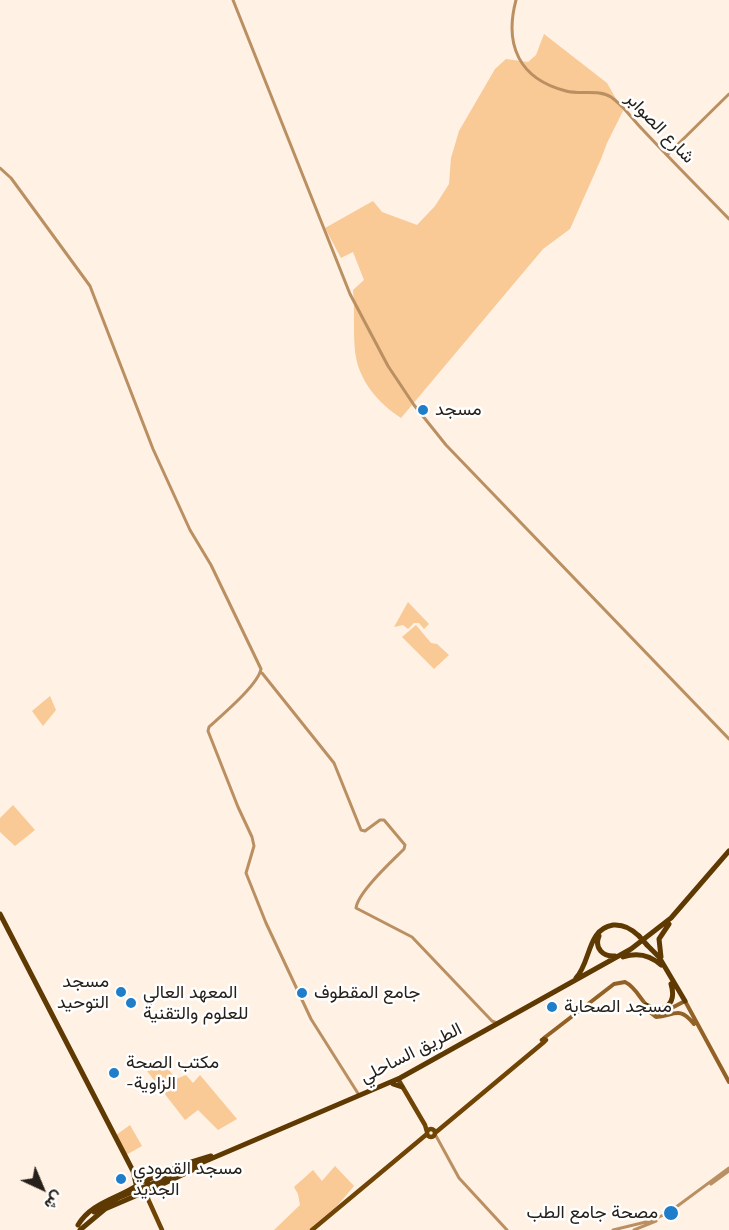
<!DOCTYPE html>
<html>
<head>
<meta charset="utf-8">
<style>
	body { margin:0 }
	#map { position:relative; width:729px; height:1230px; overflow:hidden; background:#fff1e3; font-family:Mulish,Vazirmatn,sans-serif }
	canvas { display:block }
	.north { position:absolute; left:12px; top:1158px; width:60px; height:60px; -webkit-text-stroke:4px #fff; paint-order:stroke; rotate:136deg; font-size:16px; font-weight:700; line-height:24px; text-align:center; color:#26201a }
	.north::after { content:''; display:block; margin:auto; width:21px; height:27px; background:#26201a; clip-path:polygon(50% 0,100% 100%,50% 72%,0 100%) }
</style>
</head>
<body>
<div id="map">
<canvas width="729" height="1230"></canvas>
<div class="north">ش</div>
</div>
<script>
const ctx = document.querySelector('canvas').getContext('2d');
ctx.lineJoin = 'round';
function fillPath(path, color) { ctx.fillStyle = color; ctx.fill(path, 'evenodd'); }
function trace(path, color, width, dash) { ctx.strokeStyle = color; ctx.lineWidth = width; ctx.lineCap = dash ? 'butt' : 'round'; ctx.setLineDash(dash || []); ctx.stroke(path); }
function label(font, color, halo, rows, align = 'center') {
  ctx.font = font + ' Mulish,Vazirmatn,sans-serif'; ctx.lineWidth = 5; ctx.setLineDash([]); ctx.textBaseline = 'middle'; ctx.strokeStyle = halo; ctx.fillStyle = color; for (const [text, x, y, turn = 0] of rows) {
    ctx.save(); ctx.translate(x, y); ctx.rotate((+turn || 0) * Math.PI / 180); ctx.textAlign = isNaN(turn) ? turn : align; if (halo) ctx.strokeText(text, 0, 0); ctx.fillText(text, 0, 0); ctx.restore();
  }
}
const green = new Path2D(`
	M 544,34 L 607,83 L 623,111 L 607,143 L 601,159 L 570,229 L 543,249 L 401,418 C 378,403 358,380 355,351 C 353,331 355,311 353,290 L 364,280 L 353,252 L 341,258 L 325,228 L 373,201 L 382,212 L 417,225 L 435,206 L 449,184 L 451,158 L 459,131 L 495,69 L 506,59 L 528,62 L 536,55 Z
	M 408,602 L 429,624 L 424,629 L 419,623 L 414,623 L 408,629 L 403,625 L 394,627 Z
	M 416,625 L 431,643 L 437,644 L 449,655 L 434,669 L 402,637 Z
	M 50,696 L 56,710 L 43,726 L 32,711 Z
	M 13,805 L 35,830 L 15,846 L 0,832 L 0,818 Z
	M 167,1067 L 176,1079 L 186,1075 L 193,1083 L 200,1075 L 237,1119 L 218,1130 L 198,1110 L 185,1120 L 147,1071 Z
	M 130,1125 L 142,1146 L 126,1155 L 116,1135 Z
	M 335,1166 L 354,1186 L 337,1206 L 313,1226 L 316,1230 L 274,1230 L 300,1205 L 298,1194 L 294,1187 L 313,1170 L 322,1181 Z`);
const tertiary = new Path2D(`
	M 233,0 L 350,294 L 388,366 L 414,405 L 446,445 L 729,739
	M 516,0 C 504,45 519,79 566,91 C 580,95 599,89 611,97 C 623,105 633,120 643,130 C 671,160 700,189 729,219
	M 667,155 L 729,94
	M 0,168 L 11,178 L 90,286 L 153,449 L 190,530 L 211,565 L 261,669 C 258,685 222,715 209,727 L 208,731 L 238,807 L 252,837 L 254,846 L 246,873 L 266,923 L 311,1019 L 359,1095
	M 262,673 L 334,763 L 361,830 L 365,831 L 380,820 L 384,820 L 405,845 L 404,849 C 392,861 358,892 356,908 L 412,937 L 492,1021 L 497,1023
	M 435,1134 L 459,1178 L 507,1230
	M 711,1184 L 729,1171
	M 613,1230 L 650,1221 L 668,1213 L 729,1168
	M 634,1230 L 656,1221`);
const secondary = new Path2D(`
	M 646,1009 L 656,1017 C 674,1016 679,1005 694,1024
	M 544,1038 L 614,984 L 625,982 C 638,988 642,1005 655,1013 L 664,1012 L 685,1001 L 729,1082`);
const primary = new Path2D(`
	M 544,1039 L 546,1040 L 544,1042 L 542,1040 Z
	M 398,1079 L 425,1125 L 427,1132
	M427 1133a4 4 0 1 1 8 0a4 4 0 1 1-8 0Z
	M 435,1133 L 544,1042
	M 148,1192 L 148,1199 L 162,1230
	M 312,1230 L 427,1134`);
const trunk = new Path2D(`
	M 0,914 L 133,1171 L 136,1184
	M 599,936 C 594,948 603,957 615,956
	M 647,945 L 659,957 L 685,1001
	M 623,957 C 638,952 650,955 661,965
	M 661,957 L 659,939 L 669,924
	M 576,978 C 591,962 587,929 613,925 C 624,924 632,929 639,936
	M 646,1005 L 657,1010 C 672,1008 675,997 671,984
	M 393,1084 L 402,1087
	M 187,1169 L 400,1078 L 631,949 L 671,918 L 729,851
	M136 1188a7 7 0 1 1 14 0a7 7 0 1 1-14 0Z
	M 145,1181 L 185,1164 L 211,1156
	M 150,1190 L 201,1166
	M 78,1225 C 91,1203 116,1199 136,1186
	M 80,1230 L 105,1209 L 140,1194`);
const trunkBridge = new Path2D(`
	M 639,936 L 647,945
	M 94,1212 L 118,1198 L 187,1169`);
const markers = [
	[423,410,6,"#1e7eca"],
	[121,992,6,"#1e7eca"],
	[302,993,6,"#1e7eca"],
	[131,1003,6,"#1e7eca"],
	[552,1007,6,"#1e7eca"],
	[114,1073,6,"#1e7eca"],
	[121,1179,6,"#1e7eca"],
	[671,1213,8,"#1e7eca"]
];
const streetNames = [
	["شارع الصوابر",660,128,46],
	["الطريق الساحلي",411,1053,-27]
];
const poiNames = [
	["مسجد",435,410],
	["مسجد",109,982,"right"],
	["التوحيد",109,1003,"right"],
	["المعهد العالي",143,993],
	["للعلوم والتقنية",143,1014],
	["جامع المقطوف",314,993],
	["مسجد الصحابة",564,1007],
	["مكتب الصحة",126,1063],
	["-الزاوية",126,1084],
	["مسجد القمودي",133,1169],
	["الجديد",133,1190],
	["مصحة جامع الطب",658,1213,"right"]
];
fillPath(green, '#f9c996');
trace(tertiary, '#ba8f61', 3);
trace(secondary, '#926126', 4);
trace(primary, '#6f4404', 4.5);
trace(trunk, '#5e3902', 5);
trace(trunkBridge, '#5e3902', 5);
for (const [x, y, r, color] of markers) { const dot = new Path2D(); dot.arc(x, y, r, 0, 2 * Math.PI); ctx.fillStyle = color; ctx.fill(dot); trace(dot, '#fff', 2); }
label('18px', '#26201a', '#fff', streetNames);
label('18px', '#26201a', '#fff', poiNames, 'left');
</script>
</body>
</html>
